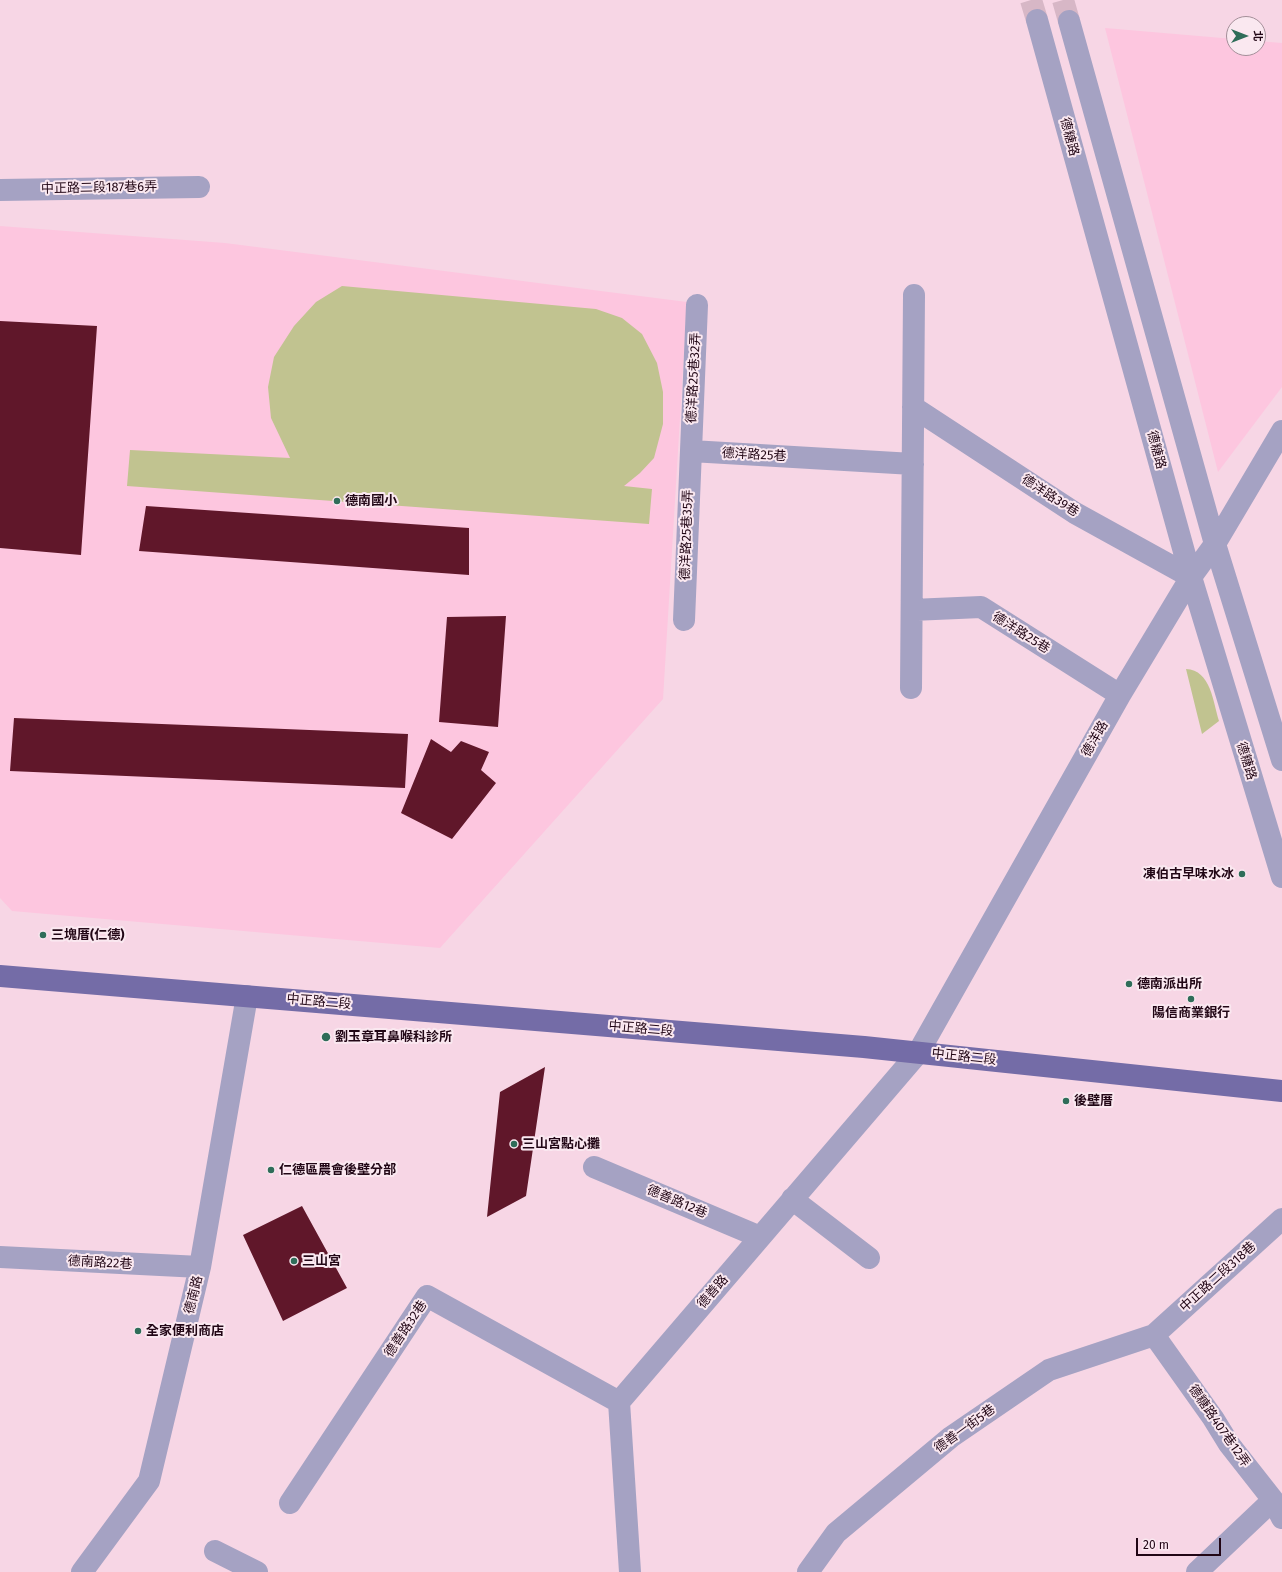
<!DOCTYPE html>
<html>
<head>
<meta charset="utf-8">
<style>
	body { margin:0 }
	#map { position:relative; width:1282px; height:1572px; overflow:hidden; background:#f7d6e5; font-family:"Fira Sans","Noto Sans TC",sans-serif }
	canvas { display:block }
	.north { position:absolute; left:1226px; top:16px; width:40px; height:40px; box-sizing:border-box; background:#fae8f0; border:1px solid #a38e98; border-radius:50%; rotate:90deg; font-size:11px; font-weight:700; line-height:16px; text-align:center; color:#210615 }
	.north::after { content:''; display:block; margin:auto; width:14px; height:18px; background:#2f6d59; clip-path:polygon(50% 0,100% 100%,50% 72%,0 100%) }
	.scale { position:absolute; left:1136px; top:1538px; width:85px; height:18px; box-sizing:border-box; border:2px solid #210615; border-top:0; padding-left:5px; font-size:12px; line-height:14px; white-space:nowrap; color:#210615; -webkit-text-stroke:3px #fae8f0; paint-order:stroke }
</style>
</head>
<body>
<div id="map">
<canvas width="1282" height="1572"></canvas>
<div class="north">北</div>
<div class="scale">20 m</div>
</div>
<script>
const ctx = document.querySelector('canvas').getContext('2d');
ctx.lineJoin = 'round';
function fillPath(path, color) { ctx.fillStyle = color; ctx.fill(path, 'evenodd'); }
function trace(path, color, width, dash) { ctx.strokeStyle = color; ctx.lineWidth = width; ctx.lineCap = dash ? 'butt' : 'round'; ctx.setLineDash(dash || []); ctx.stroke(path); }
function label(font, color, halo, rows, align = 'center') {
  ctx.font = font + ' "Fira Sans","Noto Sans TC",sans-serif'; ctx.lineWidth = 4; ctx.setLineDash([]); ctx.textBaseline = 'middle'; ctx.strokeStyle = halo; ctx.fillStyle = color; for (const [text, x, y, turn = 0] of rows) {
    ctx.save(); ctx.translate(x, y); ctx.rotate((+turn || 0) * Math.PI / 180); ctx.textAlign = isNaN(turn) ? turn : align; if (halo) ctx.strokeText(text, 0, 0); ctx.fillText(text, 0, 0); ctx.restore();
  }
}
const built = new Path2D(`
	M 1105,28 L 1234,39 L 1234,48 L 1258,48 L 1258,41 L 1282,43 L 1282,387 L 1218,472 Z
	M 0,226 L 225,243 L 687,302 L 663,699 L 440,948 L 12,911 L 0,898 Z`);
const green = new Path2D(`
	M 342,286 L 596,309 L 622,318 L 642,334 L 657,363 L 663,392 L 663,424 L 654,458 L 640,473 L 624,486 L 652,489 L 649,524 L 127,486 L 130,450 L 290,458 L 271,418 L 268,387 L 274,357 L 294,326 L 316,302 Z
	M 1186,669 C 1211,670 1213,702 1219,721 L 1202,734 Z`);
const building = new Path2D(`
	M 0,321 L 97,326 L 81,555 L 0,548 Z
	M 146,506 L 469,528 L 469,575 L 139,551 Z
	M 506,616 L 498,727 L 439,722 L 447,617 Z
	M 14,718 L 408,734 L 405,788 L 10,771 Z
	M 431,739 L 451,752 L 461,741 L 489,752 L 481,770 L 496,783 L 452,839 L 401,813 Z
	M 545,1067 L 526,1196 L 487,1217 L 500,1092 Z
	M 302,1206 L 347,1288 L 283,1321 L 243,1235 Z`);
const minorTunnel = new Path2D(`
	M 1031,0 L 1037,20
	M 1063,0 L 1069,21`);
const minor = new Path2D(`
	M 1037,20 L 1191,577 L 1282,877
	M 1069,21 L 1215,544 L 1282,760
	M 0,190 L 199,187
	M 913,407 L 1075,513 L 1191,577
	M 691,451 L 913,464
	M 912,610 L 981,607 L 1120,695
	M 684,620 L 697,305
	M 911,688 L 914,295
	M 594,1167 L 760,1237
	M 792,1199 L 869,1258
	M 0,1257 L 200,1267
	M 1154,1335 L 1213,1418 L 1229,1444 L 1273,1500 L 1282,1518
	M 290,1503 L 427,1296 L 619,1402
	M 215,1551 L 257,1572
	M 82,1572 L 149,1481 L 200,1267 L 247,996
	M 630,1572 L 619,1402 L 918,1053 L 1120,695 L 1191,577 L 1215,544 L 1282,431
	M 808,1572 L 836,1533 L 951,1437 L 1049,1370 L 1154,1335 L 1282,1219
	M 1197,1572 L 1273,1500`);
const major = new Path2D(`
	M 0,976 L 864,1047 L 1282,1091`);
const markers = [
	[337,501,4,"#2f6d59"],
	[1242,874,4,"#2f6d59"],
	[43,935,4,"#2f6d59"],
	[1129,984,4,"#2f6d59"],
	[1191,999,4,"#2f6d59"],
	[326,1037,5,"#2f6d59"],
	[1066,1101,4,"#2f6d59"],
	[514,1144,4,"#2f6d59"],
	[271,1170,4,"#2f6d59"],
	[294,1261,4,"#2f6d59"],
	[138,1331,4,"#2f6d59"]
];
const streetNames = [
	["德糖路",1069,137,75],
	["中正路二段187巷6弄",99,188,-1],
	["德洋路25巷32弄",694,378,-87],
	["德糖路",1156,450,75],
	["德洋路25巷",754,455,3],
	["德洋路39巷",1050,496,33],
	["德洋路25巷35弄",687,535,-88],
	["德洋路25巷",1021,633,32],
	["德洋路",1095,739,-60],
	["德糖路",1246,761,73],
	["中正路二段",319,1002,5],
	["中正路二段",641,1029,5],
	["中正路二段",964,1057,6],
	["德善路12巷",677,1202,23],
	["德南路22巷",100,1263,3],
	["中正路二段318巷",1218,1277,-42],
	["德善路",713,1292,-49],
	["德南路",194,1295,-76],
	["德善路32巷",406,1329,-56],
	["德糖路407巷12弄",1219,1426,55],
	["德善一街5巷",965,1429,-36]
];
const poiNames = [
	["德南國小",345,501],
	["凍伯古早味水冰",1234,874,"right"],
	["三塊厝(仁德)",51,935],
	["德南派出所",1137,984],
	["陽信商業銀行",1191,1013,"center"],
	["劉玉章耳鼻喉科診所",335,1037],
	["後壁厝",1074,1101],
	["三山宮點心攤",522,1144],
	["仁德區農會後壁分部",279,1170],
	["三山宮",302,1261],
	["全家便利商店",146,1331]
];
fillPath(built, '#fdc6df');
fillPath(green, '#c1c390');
fillPath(building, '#60172a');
trace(minorTunnel, '#d7b7c6', 22, [22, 11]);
trace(minor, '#a5a2c3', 22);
trace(major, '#746ca7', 22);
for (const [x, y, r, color] of markers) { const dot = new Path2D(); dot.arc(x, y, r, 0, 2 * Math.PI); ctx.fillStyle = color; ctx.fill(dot); trace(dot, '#fae8f0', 1.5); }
label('13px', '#210615', '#fae8f0', streetNames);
label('bold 13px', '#210615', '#fae8f0', poiNames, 'left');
</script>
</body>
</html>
